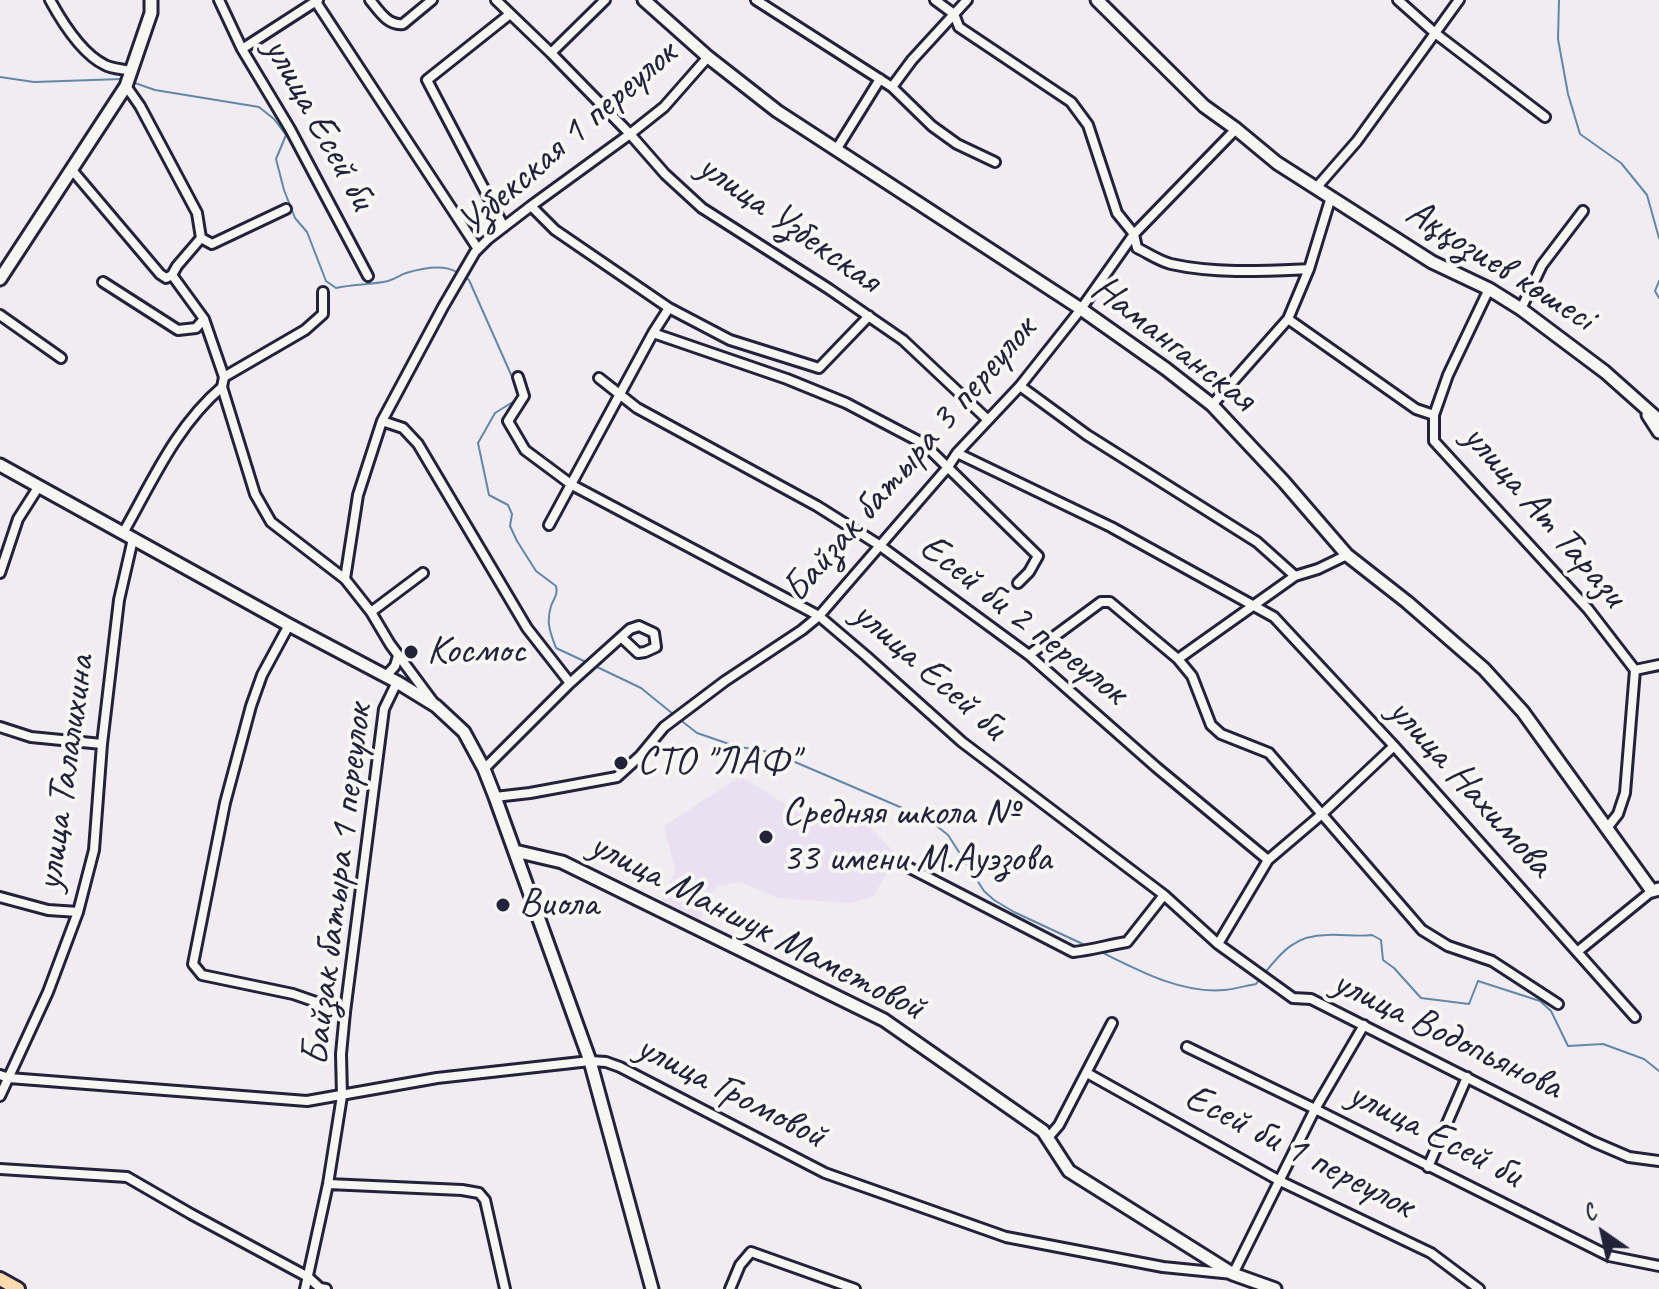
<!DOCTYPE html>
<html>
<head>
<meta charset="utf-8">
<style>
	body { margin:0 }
	#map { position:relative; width:1659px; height:1289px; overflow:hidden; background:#f1ecf2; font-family:Caveat,sans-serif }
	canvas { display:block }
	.north { position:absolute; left:1563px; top:1193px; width:80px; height:80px; -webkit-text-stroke:6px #f6f6f2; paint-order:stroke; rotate:326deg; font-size:22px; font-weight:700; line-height:32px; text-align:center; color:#22223b }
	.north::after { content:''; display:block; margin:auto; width:28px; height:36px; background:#22223b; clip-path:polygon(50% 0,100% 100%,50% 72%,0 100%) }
</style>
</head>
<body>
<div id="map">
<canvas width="1659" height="1289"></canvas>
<div class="north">С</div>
</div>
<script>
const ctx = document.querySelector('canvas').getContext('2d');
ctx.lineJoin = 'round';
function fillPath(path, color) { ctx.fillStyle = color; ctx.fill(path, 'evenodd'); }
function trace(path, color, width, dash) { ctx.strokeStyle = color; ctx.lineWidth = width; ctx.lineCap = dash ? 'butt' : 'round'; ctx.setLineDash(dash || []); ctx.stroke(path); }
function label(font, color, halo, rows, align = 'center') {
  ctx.font = font + ' Caveat,sans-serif'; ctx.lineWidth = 8; ctx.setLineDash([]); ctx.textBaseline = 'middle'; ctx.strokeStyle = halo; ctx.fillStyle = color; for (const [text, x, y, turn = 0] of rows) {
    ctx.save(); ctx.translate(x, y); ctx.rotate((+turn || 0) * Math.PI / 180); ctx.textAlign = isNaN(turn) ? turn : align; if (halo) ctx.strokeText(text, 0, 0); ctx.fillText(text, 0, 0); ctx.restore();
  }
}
const built = new Path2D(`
	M 741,776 L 805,817 L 854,810 L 897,855 L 873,897 L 848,903 L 778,898 L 740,882 L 719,886 L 709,895 L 700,921 L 661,901 L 675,871 L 664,826 Z`);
const stream = new Path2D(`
	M 1559,0 L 1558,39 L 1568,94 L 1580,134 L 1621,163 L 1647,195 L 1659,238
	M 0,77 L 34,82 L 122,79
	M 132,82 L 155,90 L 259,107 L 274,119 L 286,135 L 276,159 L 284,190 L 295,218 L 307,232 L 326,281 L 336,288 C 353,284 371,285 388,281 C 395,279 400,275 406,273 C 422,268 443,264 457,272
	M 463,276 L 469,280 L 517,388
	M 1659,281 L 1655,291 L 1659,298
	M 516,400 L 495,413 L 478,443 L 489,495 L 508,505 L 512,514 L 510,526 L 517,541 L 536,571 L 556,586 C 558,595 554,598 551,606 C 546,623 550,632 556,648 L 586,662
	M 595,666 L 641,688 L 673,714
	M 683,722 L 697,733 L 735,746 L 774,753 L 928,819 L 948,835 L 984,891 L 994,900 L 1014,912 L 1087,946
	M 1097,950 C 1136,969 1180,994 1224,990 C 1235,989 1245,986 1256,984 L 1260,979
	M 1264,974 C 1282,951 1296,935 1327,935 C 1342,934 1357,937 1372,935 L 1381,940 L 1383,960 L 1394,968 L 1421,998 L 1469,1004 L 1478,981 L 1540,1001 L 1551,1011 L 1568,1046 L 1603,1044 L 1644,1059 L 1659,1071`);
const street = new Path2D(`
	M 50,0 C 62,22 82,54 105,65 C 112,69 123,69 131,71
	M 219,0 L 242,49 L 290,129 L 368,276
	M 370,0 C 379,11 388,26 403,24 L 432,0
	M 496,0 L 551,53 L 630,134 L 665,174 L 702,208 L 829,289 L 903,340 L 988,420
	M 756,0 L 892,87 L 932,126 L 957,144 L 995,162
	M 935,0 L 954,14 L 959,27 L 1071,102 L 1088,125 L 1117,213 L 1134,234 L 1137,248 C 1148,253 1159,261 1171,264 C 1216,274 1264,271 1309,269
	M 1398,0 L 1435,33 L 1545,117
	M 316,2 L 478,249
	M 242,49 L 318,0
	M 551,53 L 605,0
	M 126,86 L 140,106 L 197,213 L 201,238 L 212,244 L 286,209
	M 892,87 L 912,60 L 967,0
	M 836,150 L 880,79
	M 72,170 L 160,274 L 166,278 L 172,275
	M 1316,188 L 1357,141 L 1459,0
	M 531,206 L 555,230 L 669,308 L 653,333 L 549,525
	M 504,227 L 427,80 L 510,14
	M 201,238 L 177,266 L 172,275 L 204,319 L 224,377 L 222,387 L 255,494 L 271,522 L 345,579 L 371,612 L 390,644 L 433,702
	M 103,282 L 178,330 L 196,328 L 204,319
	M 1489,289 L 1448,375 L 1434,415 L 1434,441 L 1588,609 L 1635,670 L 1625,793 L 1618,814 L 1607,828
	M 669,308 L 730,340 L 819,368 L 869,316
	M 1521,309 L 1542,265 L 1583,211
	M 0,315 L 61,358
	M 1288,319 L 1416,409 L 1434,415
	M 653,333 L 787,379 L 846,403 L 924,444 L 1038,556 L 1029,572 L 1018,583
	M 224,377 L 305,330 L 323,314 L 323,292
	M 518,377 L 524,396 L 508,421 L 525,450 L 572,485 L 819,616 L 866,656 L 962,742 L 1164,895 L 1218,944 L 1293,998 L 1311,999 L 1594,1142 L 1629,1157 L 1659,1161
	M 599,378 L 637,408 L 817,506 L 879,545 L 1029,655 L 1156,767 L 1268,860
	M 1020,386 L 1087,435 L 1257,542 L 1295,576
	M 1212,405 L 1288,319 L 1309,269 L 1331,197
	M 382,421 L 403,428 L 418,444 L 527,628 L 570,683
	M 957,453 L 1111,527 L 1274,617 L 1394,746 L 1635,1017
	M 123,533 C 152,482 176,426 222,387
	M 0,573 L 18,519 L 39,486
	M 345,579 L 358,495 L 382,421 L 443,307 L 475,252 L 488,239 L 531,206 L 630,134 L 664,107 L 708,57
	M 371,612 L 423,573
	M 289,625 L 262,675 L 251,706 L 225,803 L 193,964 L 202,975 L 293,994 L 345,1012
	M 1029,655 L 1101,602 L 1110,602 L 1178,659 L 1192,676 L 1211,725 L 1221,734 L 1269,753 L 1422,930 L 1448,946 L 1492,961 L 1558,1004
	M 1178,659 L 1295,576 L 1318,569 L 1347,555
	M 1635,670 L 1659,665
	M 386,676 L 395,666 L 398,656
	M 0,727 L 31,737 L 102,744
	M 484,769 L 570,683 L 630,629 L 639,626 L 654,633 L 656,647 L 645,652 L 638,653 L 621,637
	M 495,797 L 530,793 L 617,777 L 640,756 L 664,727 L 725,681 L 802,630 L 819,616 L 948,467 L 957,453 L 1020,386 L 1081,309 L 1134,234 L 1236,129
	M 906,866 L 1073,952 C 1092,950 1108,945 1127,942 L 1164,895
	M 0,897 L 48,910 L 78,912
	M 1218,944 L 1268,860 L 1322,814 L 1394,746
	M 1577,952 L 1652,891
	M 1187,1047 L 1315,1109 L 1609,1256 L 1659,1266
	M 1087,1073 L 1280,1181 L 1431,1253 L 1479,1289
	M 0,1075 L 9,1078 L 307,1101 L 437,1078 L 590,1061 L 606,1062 L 620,1067 L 825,1173 L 1006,1237 L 1163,1267 L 1233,1274 L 1315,1109 L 1364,1025
	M 0,1096 L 48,992 L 78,912 L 94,850 L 102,744 L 119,600 L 133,539
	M 1047,1139 L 1059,1125 L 1112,1023
	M 1428,1167 L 1467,1077
	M 0,1169 L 127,1177 L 191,1214 L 308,1277 L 320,1288 L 326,1289
	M 328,1184 L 462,1190 L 479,1193 L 485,1200 L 505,1289
	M 305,1289 L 328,1184 L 342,1096 L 341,1054 L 345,1012 L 384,709 L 397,682
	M 730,1289 L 740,1265 L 751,1252 L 855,1289`);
const secondary = new Path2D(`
	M 644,0 L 708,57 L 777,111 L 1081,309 L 1166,369 L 1212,405 L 1284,482 L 1347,555 L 1407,602 L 1484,669 L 1523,712 L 1652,891 L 1659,889
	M 1097,0 L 1204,106 L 1236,129 L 1277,163 L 1432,262 L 1489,289 L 1521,309 L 1605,372 L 1659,420
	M 0,279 L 126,86 L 151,13 L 151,0
	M 1648,415 L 1659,432
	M 0,465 L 289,625 L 397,682 L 436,706 L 464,732 L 484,769 L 495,797 L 590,1061 L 652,1289
	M 515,851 L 562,862 L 884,1020 L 1043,1131 L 1069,1171 L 1233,1274 L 1275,1289`);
const primary = new Path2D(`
	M 0,1279 L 18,1289`);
const markers = [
	[411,652,8,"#22223b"],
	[621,763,8,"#22223b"],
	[766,837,8,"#22223b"],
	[503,905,8,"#22223b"]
];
const streetNames = [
	["улица Есей би",319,124,61],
	["Узбекская 1 переулок",568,139,-41],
	["улица Узбекская",789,224,35],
	["Аққозиев көшесі",1500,266,32],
	["Наманганская",1173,344,38],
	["Байзак батыра 3 переулок",910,460,-49],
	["улица Ат Тарази",1544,516,49],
	["Есей би 2 переулок",1023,620,38],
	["улица Есей би",929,671,41],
	["улица Талалихина",66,773,-82],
	["улица Нахимова",1470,788,48],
	["Байзак батыра 1 переулок",338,885,-83],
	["улица Маншук Маметовой",757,927,27],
	["улица Водопьянова",1447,1035,26],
	["улица Громовой",731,1092,27],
	["улица Есей би",1435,1135,27],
	["Есей би 1 переулок",1299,1152,27]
];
const poiNames = [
	["Космос",427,652],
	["СТО \"ЛАФ\"",637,763],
	["Средняя школа №",782,814],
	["33 имени М.Ауэзова",782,860],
	["Виола",519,905]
];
fillPath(built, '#ebe0f2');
trace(stream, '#6388a7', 2);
trace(street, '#22223b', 14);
trace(secondary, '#22223b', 17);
trace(primary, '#22223b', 18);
trace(street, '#f6f6f2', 8);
trace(secondary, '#f6f6f2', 11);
trace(primary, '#fedbac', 12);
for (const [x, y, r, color] of markers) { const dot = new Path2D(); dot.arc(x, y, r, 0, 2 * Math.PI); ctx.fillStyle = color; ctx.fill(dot); trace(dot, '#f6f6f2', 3); }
label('40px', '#22223b', '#f6f6f2', streetNames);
label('40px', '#22223b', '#f6f6f2', poiNames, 'left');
</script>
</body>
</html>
